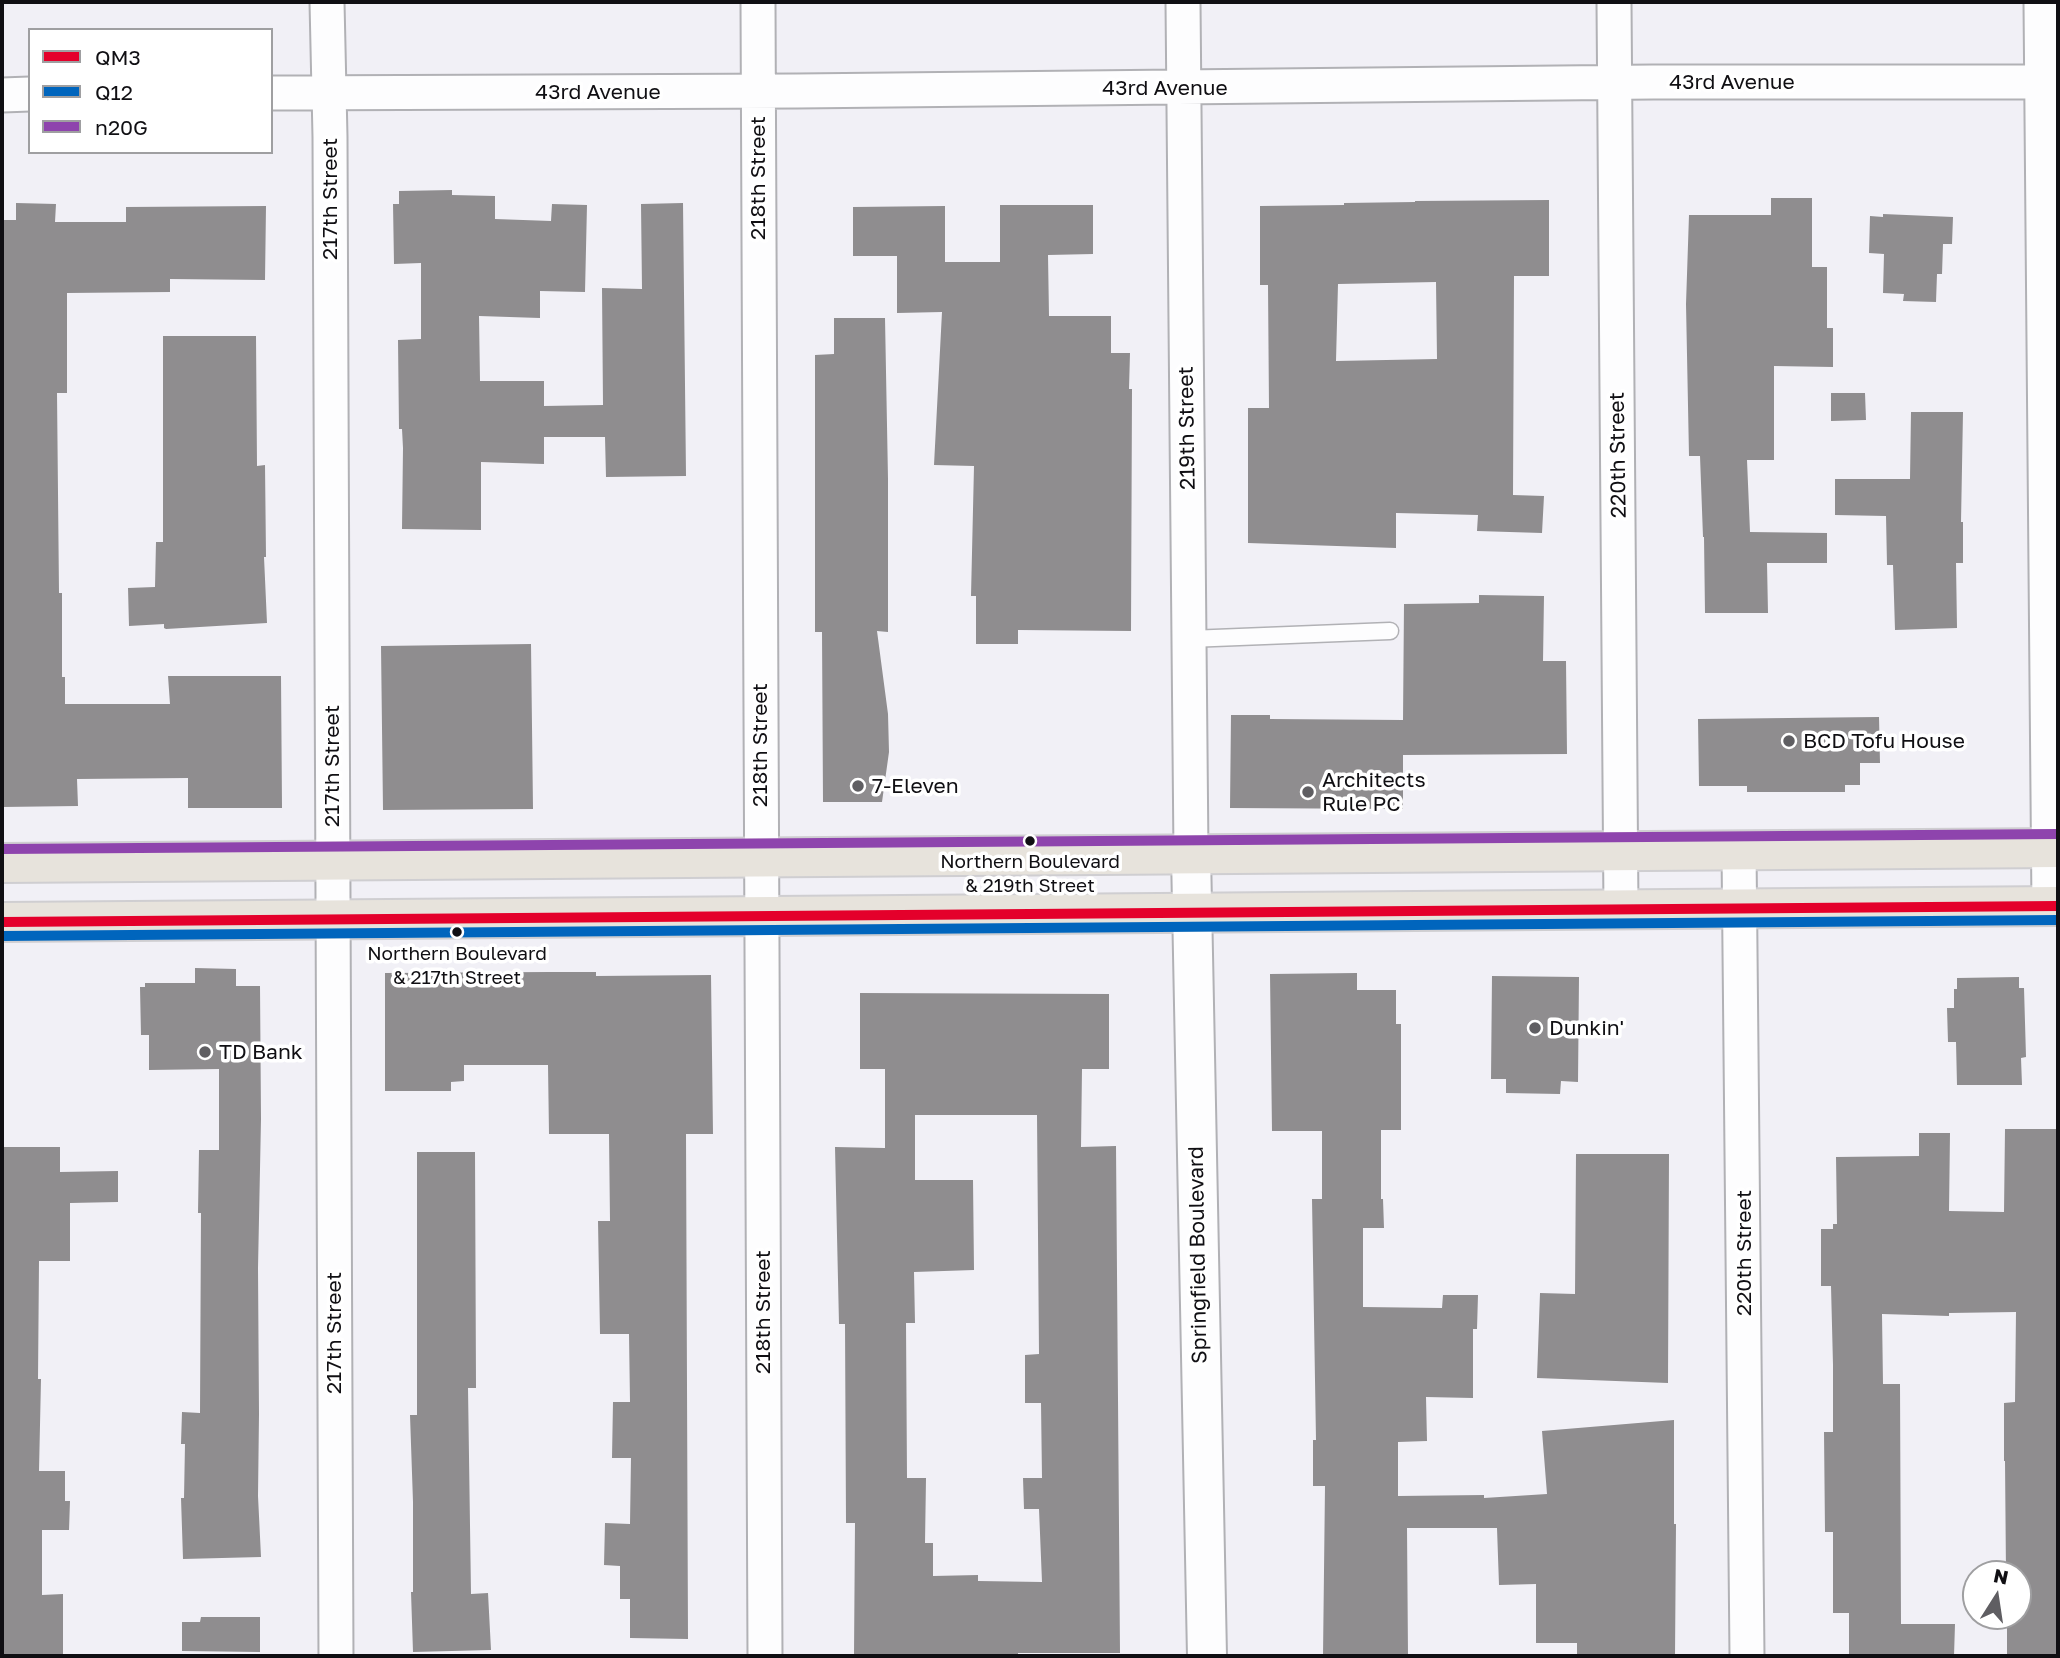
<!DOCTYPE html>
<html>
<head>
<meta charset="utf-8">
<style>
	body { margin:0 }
	#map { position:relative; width:2060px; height:1658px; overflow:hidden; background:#f1f0f6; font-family:"Golos Text",sans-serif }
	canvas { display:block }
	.frame { position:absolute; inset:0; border:4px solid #100f13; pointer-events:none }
	.legend { position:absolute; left:28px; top:28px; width:245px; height:126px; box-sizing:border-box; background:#fff; border:2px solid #9f9fa1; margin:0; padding:9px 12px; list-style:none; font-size:21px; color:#100f13 }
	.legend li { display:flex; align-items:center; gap:14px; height:35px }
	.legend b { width:35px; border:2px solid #9f9fa1 }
	.north { position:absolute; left:1962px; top:1560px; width:70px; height:70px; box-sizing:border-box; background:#fff; border:2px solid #9f9fa1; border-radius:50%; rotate:12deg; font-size:19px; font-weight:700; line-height:28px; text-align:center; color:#100f13 }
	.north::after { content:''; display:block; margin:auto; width:24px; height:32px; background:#5f5e62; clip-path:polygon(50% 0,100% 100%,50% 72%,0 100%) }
</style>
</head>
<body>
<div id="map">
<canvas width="2060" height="1658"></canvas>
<div class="frame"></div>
<ul class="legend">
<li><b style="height:9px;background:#e4002b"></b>QM3</li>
<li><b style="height:9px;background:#0065bd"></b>Q12</li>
<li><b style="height:9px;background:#8e44ad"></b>n20G</li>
</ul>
<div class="north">N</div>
</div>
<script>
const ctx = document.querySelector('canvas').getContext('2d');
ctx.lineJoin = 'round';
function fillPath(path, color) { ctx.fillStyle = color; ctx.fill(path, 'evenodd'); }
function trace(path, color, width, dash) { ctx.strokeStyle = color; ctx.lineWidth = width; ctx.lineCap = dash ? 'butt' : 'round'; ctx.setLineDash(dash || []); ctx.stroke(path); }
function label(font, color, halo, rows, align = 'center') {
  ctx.font = font + ' "Golos Text",sans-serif'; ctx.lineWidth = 7; ctx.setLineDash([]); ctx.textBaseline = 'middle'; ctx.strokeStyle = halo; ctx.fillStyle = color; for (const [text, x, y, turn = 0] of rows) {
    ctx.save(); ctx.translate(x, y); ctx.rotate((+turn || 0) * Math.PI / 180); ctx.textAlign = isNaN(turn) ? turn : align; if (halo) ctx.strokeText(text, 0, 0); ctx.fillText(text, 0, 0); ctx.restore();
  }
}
const building = new Path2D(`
	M 452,190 L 452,195 L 495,196 L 495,219 L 551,221 L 552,204 L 587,205 L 585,292 L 540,291 L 540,318 L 479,316 L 480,381 L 544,381 L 544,406 L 603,405 L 602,288 L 642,289 L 641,204 L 683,203 L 686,476 L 606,477 L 605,437 L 544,437 L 544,464 L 481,462 L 481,530 L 402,529 L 403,448 L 402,429 L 399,429 L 398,340 L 421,339 L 421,263 L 394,264 L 393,204 L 399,204 L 399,191 Z
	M 1771,198 L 1812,198 L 1812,267 L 1827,267 L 1827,328 L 1833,328 L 1833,367 L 1774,366 L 1774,460 L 1747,460 L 1750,532 L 1827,533 L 1827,563 L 1767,563 L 1768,613 L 1705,613 L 1704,537 L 1703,537 L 1700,456 L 1689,456 L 1686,304 L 1689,215 L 1771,215 Z
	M 1549,200 L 1549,276 L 1514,276 L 1513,495 L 1544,496 L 1542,533 L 1477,531 L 1478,515 L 1396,513 L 1396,548 L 1248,543 L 1248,408 L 1269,408 L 1268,285 L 1260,285 L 1260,206 L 1344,205 L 1344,203 L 1415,202 L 1415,201 ZM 1436,282 L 1437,359 L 1336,361 L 1338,284 Z
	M 16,203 L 56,204 L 55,222 L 126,222 L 126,207 L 266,206 L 265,280 L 170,279 L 170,292 L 67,293 L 67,393 L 57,393 L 59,593 L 62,593 L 62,677 L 65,677 L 65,704 L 170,704 L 168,676 L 281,676 L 282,808 L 188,808 L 188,778 L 77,779 L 78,806 L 2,807 L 2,220 L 16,220 Z
	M 1000,205 L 1093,205 L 1093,254 L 1048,255 L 1049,316 L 1111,316 L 1111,353 L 1130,353 L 1129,389 L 1132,389 L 1131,631 L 1018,630 L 1018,644 L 976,644 L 976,596 L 971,596 L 974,466 L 934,465 L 942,312 L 897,313 L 897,256 L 853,256 L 853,207 L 945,206 L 945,262 L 1000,262 Z
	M 1883,214 L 1953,217 L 1952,244 L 1943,244 L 1942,274 L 1937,274 L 1936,302 L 1903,301 L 1904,294 L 1883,293 L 1884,254 L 1869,253 L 1870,216 L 1883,217 Z
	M 834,318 L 885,318 L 888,479 L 888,632 L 877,631 L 888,714 L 889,752 L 882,802 L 823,802 L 822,632 L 815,632 L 815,355 L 834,354 Z
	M 163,336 L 256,336 L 257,466 L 265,465 L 266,557 L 264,557 L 267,623 L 166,629 L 164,628 L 164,624 L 129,626 L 128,588 L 155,587 L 156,542 L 163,542 Z
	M 1831,393 L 1865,393 L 1866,420 L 1831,421 Z
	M 1911,412 L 1963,412 L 1961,522 L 1963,522 L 1963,563 L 1956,563 L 1957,628 L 1895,630 L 1893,565 L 1887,565 L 1886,516 L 1835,515 L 1835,479 L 1910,479 Z
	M 1479,595 L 1544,596 L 1543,661 L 1566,661 L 1567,754 L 1403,755 L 1403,809 L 1230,808 L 1231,715 L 1270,715 L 1270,719 L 1403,720 L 1404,604 L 1479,603 Z
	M 531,644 L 533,809 L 383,810 L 381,646 Z
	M 1879,717 L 1880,763 L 1860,763 L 1860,785 L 1845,785 L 1845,792 L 1747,792 L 1747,786 L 1699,786 L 1698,719 Z
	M 195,968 L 236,969 L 236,986 L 260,986 L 261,1119 L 258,1268 L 259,1414 L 258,1496 L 261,1557 L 183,1559 L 181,1498 L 184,1498 L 185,1444 L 181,1444 L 182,1412 L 200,1413 L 201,1213 L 198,1213 L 199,1150 L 219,1150 L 219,1069 L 149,1070 L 149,1035 L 141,1035 L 140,987 L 145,987 L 145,983 L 195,983 Z
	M 548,972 L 596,972 L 596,976 L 711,975 L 713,1134 L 686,1134 L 688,1639 L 630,1638 L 630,1599 L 620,1599 L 620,1566 L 604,1565 L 605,1523 L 630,1524 L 631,1458 L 612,1458 L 613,1402 L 630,1402 L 629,1334 L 600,1334 L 598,1221 L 610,1221 L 609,1134 L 549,1134 L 548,1065 L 464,1065 L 464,1081 L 451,1082 L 451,1091 L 385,1091 L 385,973 Z
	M 1357,973 L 1357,990 L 1396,990 L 1396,1024 L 1401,1024 L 1401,1130 L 1381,1130 L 1381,1199 L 1383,1199 L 1384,1228 L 1363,1228 L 1363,1307 L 1442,1308 L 1443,1295 L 1478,1295 L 1477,1329 L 1473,1329 L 1473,1398 L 1426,1397 L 1427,1441 L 1398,1442 L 1398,1496 L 1484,1495 L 1484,1498 L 1547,1494 L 1542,1431 L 1674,1420 L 1674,1524 L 1676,1524 L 1675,1656 L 1577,1656 L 1577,1643 L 1536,1643 L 1536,1584 L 1499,1585 L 1497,1528 L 1407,1528 L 1408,1656 L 1323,1656 L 1325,1486 L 1313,1486 L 1313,1440 L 1316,1440 L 1312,1199 L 1322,1199 L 1322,1131 L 1272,1131 L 1270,974 Z
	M 1492,976 L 1579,977 L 1578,1082 L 1561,1081 L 1560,1094 L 1506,1093 L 1506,1079 L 1491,1079 Z
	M 2019,977 L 2019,988 L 2024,988 L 2026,1057 L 2021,1058 L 2022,1085 L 1957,1085 L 1956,1042 L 1948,1042 L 1947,1008 L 1954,1008 L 1954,989 L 1957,989 L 1957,978 Z
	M 860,993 L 1109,994 L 1109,1069 L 1082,1069 L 1081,1147 L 1116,1146 L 1120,1653 L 1018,1653 L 1018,1656 L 983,1656 L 983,1654 L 854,1655 L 855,1523 L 846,1523 L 845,1324 L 839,1324 L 835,1147 L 885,1148 L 885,1069 L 860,1069 ZM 915,1115 L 1037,1115 L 1039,1354 L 1025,1355 L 1025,1403 L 1041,1403 L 1042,1478 L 1023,1478 L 1024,1509 L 1039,1509 L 1042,1582 L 978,1581 L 978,1575 L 933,1576 L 933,1543 L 925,1543 L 926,1478 L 907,1478 L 906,1323 L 915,1323 L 914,1272 L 974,1270 L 973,1180 L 915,1180 Z
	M 2005,1129 L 2058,1129 L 2058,1656 L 2007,1656 L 2007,1616 L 2018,1616 L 2018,1574 L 2006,1574 L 2005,1461 L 2004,1461 L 2004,1403 L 2015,1402 L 2016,1312 L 1949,1313 L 1949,1316 L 1882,1314 L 1883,1384 L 1900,1384 L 1901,1624 L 1955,1624 L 1954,1656 L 1849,1656 L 1849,1613 L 1833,1613 L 1833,1532 L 1825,1532 L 1824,1432 L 1833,1432 L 1833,1365 L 1831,1286 L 1821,1286 L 1821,1229 L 1833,1229 L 1833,1224 L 1837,1224 L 1836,1157 L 1919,1156 L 1919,1133 L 1950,1133 L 1949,1211 L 2004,1212 Z
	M 2,1147 L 60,1147 L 60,1172 L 118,1171 L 118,1202 L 70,1203 L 70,1261 L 39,1261 L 38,1379 L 41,1379 L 39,1471 L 65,1471 L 65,1501 L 70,1501 L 69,1530 L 42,1530 L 42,1595 L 63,1594 L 63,1656 L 2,1656 Z
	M 417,1152 L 475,1152 L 476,1388 L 468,1388 L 471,1594 L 488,1593 L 491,1650 L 413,1652 L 411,1592 L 413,1592 L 413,1502 L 410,1415 L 417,1415 Z
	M 1576,1154 L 1669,1154 L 1668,1383 L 1537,1378 L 1540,1293 L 1575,1294 Z
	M 201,1617 L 260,1617 L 260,1652 L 182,1651 L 182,1622 L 200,1622 Z`);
const service = new Path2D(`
	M 1189,639 L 1390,631`);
const minor = new Path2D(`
	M 327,2 L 330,137 L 336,1656
	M 758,2 L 765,1656
	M 1183,2 L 1191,854
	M 1614,2 L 1621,909
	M 2041,2 L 2049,906
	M 271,93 L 797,91 L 1653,82 L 2058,82
	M 2,95 L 30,94
	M 1739,850 L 1747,1656`);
const secondary = new Path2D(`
	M 1191,854 L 1207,1656`);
const primary = new Path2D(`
	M 2,863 L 2058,848
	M 2,922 L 2058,906`);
const bus1 = new Path2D(`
	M 2,922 L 2058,906`);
const bus2 = new Path2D(`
	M 2,936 L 2058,920`);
const bus3 = new Path2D(`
	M 2,849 L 2058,834`);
const markers = [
	[1789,741,7,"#5f5e62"],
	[858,786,7,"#5f5e62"],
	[1308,792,7,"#5f5e62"],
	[1030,841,6,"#100f13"],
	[457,932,6,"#100f13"],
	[1535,1028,7,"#5f5e62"],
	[205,1052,7,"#5f5e62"]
];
const busNames = [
	["Northern Boulevard",1030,862],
	["& 219th Street",1030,886],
	["Northern Boulevard",457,954],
	["& 217th Street",457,978]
];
const streetNames = [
	["43rd Avenue",1732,82],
	["43rd Avenue",1165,88],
	["43rd Avenue",598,92],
	["218th Street",758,178,-90],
	["217th Street",330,199,-90],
	["219th Street",1187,428,-91],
	["220th Street",1618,455,-91],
	["218th Street",760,745,-90],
	["217th Street",332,766,-90],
	["220th Street",1744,1253,-90],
	["Springfield Boulevard",1198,1255,-91],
	["218th Street",763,1312,-90],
	["217th Street",334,1333,-90]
];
const poiNames = [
	["BCD Tofu House",1803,741],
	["Architects",1322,780],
	["Rule PC",1322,804],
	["7-Eleven",872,786],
	["Dunkin'",1549,1028],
	["TD Bank",219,1052]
];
fillPath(building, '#8f8d8f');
trace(service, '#b1b1b5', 19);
trace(minor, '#b1b1b5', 37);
trace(secondary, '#b1b1b5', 42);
trace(primary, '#cfced1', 42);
trace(service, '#fdfdfe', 16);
trace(minor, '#fdfdfe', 33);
trace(secondary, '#fdfdfe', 38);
trace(primary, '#e7e3dc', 38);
trace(bus1, '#e4002b', 10);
trace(bus2, '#0065bd', 10);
trace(bus3, '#8e44ad', 10);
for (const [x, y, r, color] of markers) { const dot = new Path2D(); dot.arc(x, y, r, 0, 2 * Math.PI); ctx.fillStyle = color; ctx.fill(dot); trace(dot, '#fff', 2.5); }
label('19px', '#100f13', '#fff', busNames);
label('21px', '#100f13', '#fff', streetNames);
label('21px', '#100f13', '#fff', poiNames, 'left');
</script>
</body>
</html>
